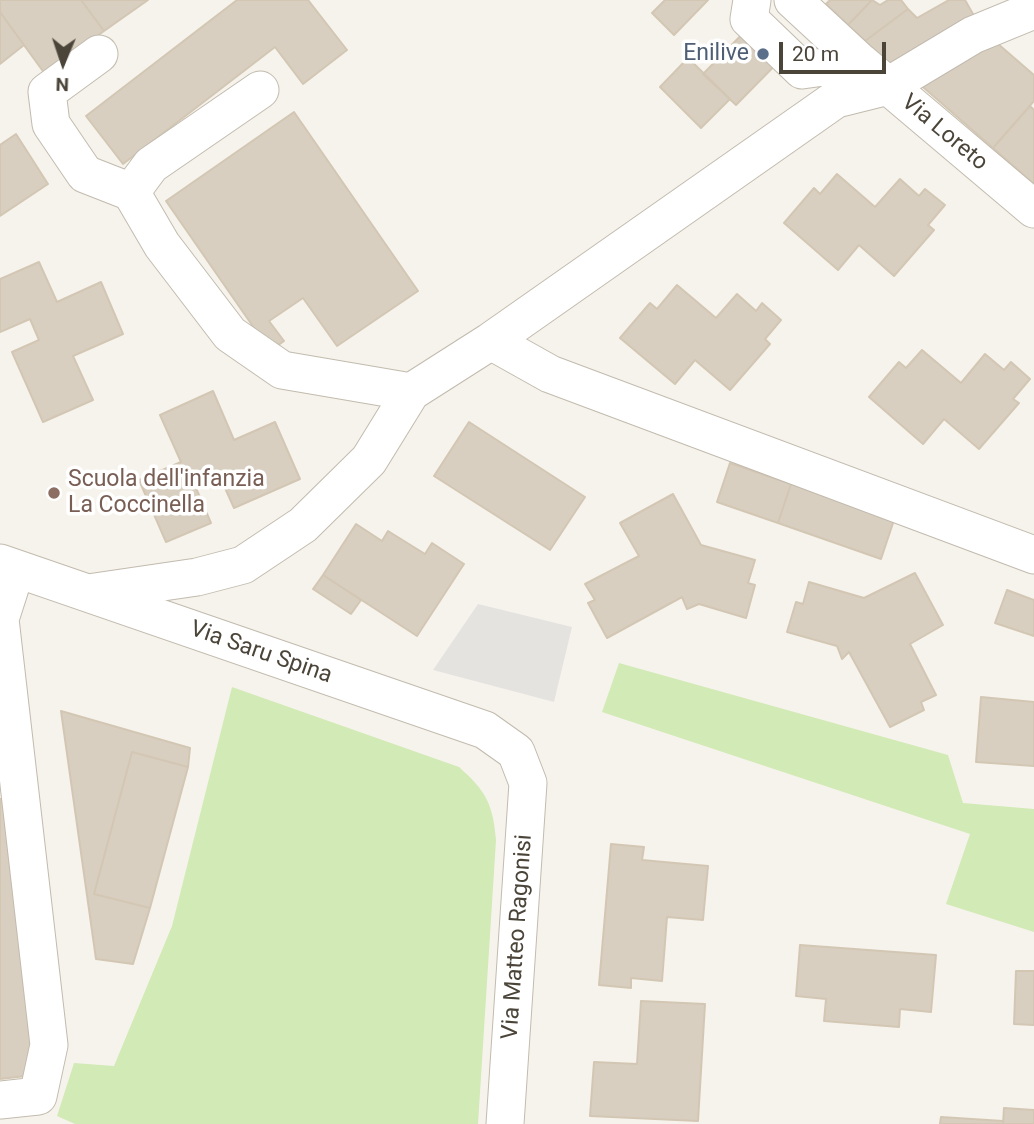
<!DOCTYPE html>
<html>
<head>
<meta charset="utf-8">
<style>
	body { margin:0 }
	#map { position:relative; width:1034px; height:1124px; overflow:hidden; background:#f6f3ec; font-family:Roboto,sans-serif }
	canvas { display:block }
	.north { position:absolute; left:28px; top:28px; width:70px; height:70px; -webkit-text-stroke:5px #fff; paint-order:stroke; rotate:182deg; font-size:19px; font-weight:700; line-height:28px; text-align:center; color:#4b4439 }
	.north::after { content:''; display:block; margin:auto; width:24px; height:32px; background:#4b4439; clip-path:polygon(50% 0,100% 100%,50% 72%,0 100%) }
	.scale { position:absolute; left:779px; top:42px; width:107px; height:32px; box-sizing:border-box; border:4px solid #4b4439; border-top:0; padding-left:9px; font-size:21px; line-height:24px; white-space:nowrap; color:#4b4439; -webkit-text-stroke:5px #fff; paint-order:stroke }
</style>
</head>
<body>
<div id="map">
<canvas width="1034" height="1124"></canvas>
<div class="north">N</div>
<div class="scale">20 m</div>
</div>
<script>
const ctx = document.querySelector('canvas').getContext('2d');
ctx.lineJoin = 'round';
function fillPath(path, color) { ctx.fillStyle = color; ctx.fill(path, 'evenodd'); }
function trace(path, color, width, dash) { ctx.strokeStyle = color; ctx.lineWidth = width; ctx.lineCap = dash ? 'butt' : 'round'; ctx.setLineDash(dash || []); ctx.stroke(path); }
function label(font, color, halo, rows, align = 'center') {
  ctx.font = font + ' Roboto,sans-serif'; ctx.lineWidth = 7; ctx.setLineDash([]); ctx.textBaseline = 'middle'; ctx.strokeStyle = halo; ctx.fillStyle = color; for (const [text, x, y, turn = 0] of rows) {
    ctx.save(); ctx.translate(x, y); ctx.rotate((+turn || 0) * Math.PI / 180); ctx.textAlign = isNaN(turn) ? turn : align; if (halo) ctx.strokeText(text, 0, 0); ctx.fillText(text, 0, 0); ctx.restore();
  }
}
const green = new Path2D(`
	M 619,663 L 948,755 L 963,803 L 1034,809 L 1034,932 L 946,904 L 970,834 L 602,712 Z
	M 232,687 L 459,767 C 486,791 493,804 496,840 L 478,1124 L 75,1124 L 57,1116 L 74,1063 L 114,1066 L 172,926 Z`);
const parking = new Path2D(`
	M 478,604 L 572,627 L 554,702 L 433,670 Z`);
const building = new Path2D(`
	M 0,0 L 81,0 L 104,31 L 45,74 L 0,12 Z
	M 81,0 L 148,0 L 104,31 Z
	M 237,0 L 308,0 L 347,50 L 303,84 L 275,47 L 123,164 L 86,116 Z
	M 665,0 L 708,0 L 674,35 L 652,13 Z
	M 830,0 L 872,0 L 848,25 L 826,4 Z
	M 872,0 L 880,5 L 888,0 L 901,0 L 908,9 L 865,41 L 848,25 Z
	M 949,0 L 965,0 L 977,21 L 896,71 L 865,41 L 908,9 L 917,18 Z
	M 0,12 L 24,45 L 0,64 Z
	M 764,12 L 796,44 L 736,105 L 703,74 Z
	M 990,37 L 1034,75 L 1034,101 L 993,148 L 916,81 Z
	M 688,58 L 730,99 L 701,128 L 660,87 Z
	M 1030,106 L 1034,110 L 1034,184 L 993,148 Z
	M 294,112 L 418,291 L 337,346 L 303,298 L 269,321 L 284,341 L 270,351 L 166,201 Z
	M 16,134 L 48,184 L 0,216 L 0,145 Z
	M 837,174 L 875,207 L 900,179 L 919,196 L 925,189 L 945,205 L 928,225 L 934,230 L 894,276 L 859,245 L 838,270 L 784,223 L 814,188 L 820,194 Z
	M 39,262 L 57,302 L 101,282 L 123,334 L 73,356 L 93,400 L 43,422 L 12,352 L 39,340 L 30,319 L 0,332 L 0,279 Z
	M 677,285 L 716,318 L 737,294 L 756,311 L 762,303 L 781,320 L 765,339 L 770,344 L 730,390 L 695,360 L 675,384 L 620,338 L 650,303 L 657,309 Z
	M 922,350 L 961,383 L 985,354 L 1004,370 L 1011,362 L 1030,379 L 1013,399 L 1019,403 L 979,449 L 944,419 L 923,444 L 869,397 L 899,362 L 906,368 Z
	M 213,391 L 234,440 L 275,422 L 300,479 L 234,508 L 220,477 L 196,488 L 211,523 L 166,542 L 139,480 L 181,462 L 160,415 Z
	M 469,422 L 585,497 L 550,550 L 434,476 Z
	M 730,463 L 791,484 L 778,523 L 717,502 Z
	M 791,484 L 894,520 L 881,559 L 778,523 Z
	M 673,494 L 701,545 L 755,560 L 748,583 L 755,585 L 746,618 L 699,604 L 687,609 L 682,597 L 607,638 L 588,603 L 595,600 L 585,584 L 639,556 L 620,523 Z
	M 356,524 L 382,541 L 388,531 L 425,554 L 432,543 L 464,564 L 417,636 L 323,575 Z
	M 915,573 L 943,625 L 910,644 L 936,695 L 921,702 L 924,710 L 890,727 L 849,652 L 842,659 L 837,646 L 787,632 L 796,602 L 803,604 L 809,582 L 864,598 Z
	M 323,575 L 361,600 L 351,614 L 313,589 Z
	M 1007,590 L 1034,600 L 1034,636 L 995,623 Z
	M 981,697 L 1034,702 L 1034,766 L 976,762 Z
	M 61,711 L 190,748 L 188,767 L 132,752 L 94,894 L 150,908 L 133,964 L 96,959 Z
	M 132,752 L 188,767 L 150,908 L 94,894 Z
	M 6,798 L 34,1075 L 0,1079 L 0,799 Z
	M 611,844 L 644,847 L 642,860 L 708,866 L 703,920 L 667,917 L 662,981 L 631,978 L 631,988 L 599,985 Z
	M 800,945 L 936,955 L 931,1012 L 900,1009 L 899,1027 L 824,1021 L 826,999 L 796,996 Z
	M 1016,971 L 1034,971 L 1034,1025 L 1014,1024 Z
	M 641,1001 L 705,1004 L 698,1121 L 590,1116 L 594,1062 L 637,1064 Z
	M 1004,1108 L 1034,1110 L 1034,1124 L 1003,1124 Z
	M 941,1117 L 1003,1121 L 1003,1124 L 940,1124 Z`);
const minor = new Path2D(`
	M 752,0 L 749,19 L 802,70 L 860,62
	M 793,0 L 860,62 L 1034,209
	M 99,54 L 47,92 L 51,124 L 85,174 L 131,192
	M 260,90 L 151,165 L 131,192 L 162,245 L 230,334 L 282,370 L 411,392
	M 491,341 L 550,374 L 1034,555
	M 0,563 L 485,730 L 516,752 L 528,783 L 505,1124
	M 88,593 L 197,577 L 243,565 L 303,525 L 369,460 L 411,392 L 491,341 L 836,99 L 888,86 L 973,35 L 1034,10
	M 0,1100 L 38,1096 L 49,1045 L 0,619 L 16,569`);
const markers = [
	[763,54,7,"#5c6f8a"],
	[54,493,7,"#8d6e63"]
];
const serviceNames = [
	["Enilive",749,54]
];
const streetNames = [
	["Via Loreto",944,133,40],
	["Via Saru Spina",261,653,19],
	["Via Matteo Ragonisi",518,937,-86]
];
const educationNames = [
	["Scuola dell'infanzia",68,480],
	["La Coccinella",68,506]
];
fillPath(green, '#d2eab5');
fillPath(parking, '#e5e3e0');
fillPath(building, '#d8cfc1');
trace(building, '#d3c7b4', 2);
trace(minor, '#c2bbae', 39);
trace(minor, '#fff', 37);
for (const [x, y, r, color] of markers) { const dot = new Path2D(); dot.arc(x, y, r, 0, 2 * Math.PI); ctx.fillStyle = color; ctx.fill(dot); trace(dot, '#fff', 2.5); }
label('23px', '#4e5e75', '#fff', serviceNames, 'right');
label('23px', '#4b4439', '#fff', streetNames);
label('23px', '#785e54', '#fff', educationNames, 'left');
</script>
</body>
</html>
